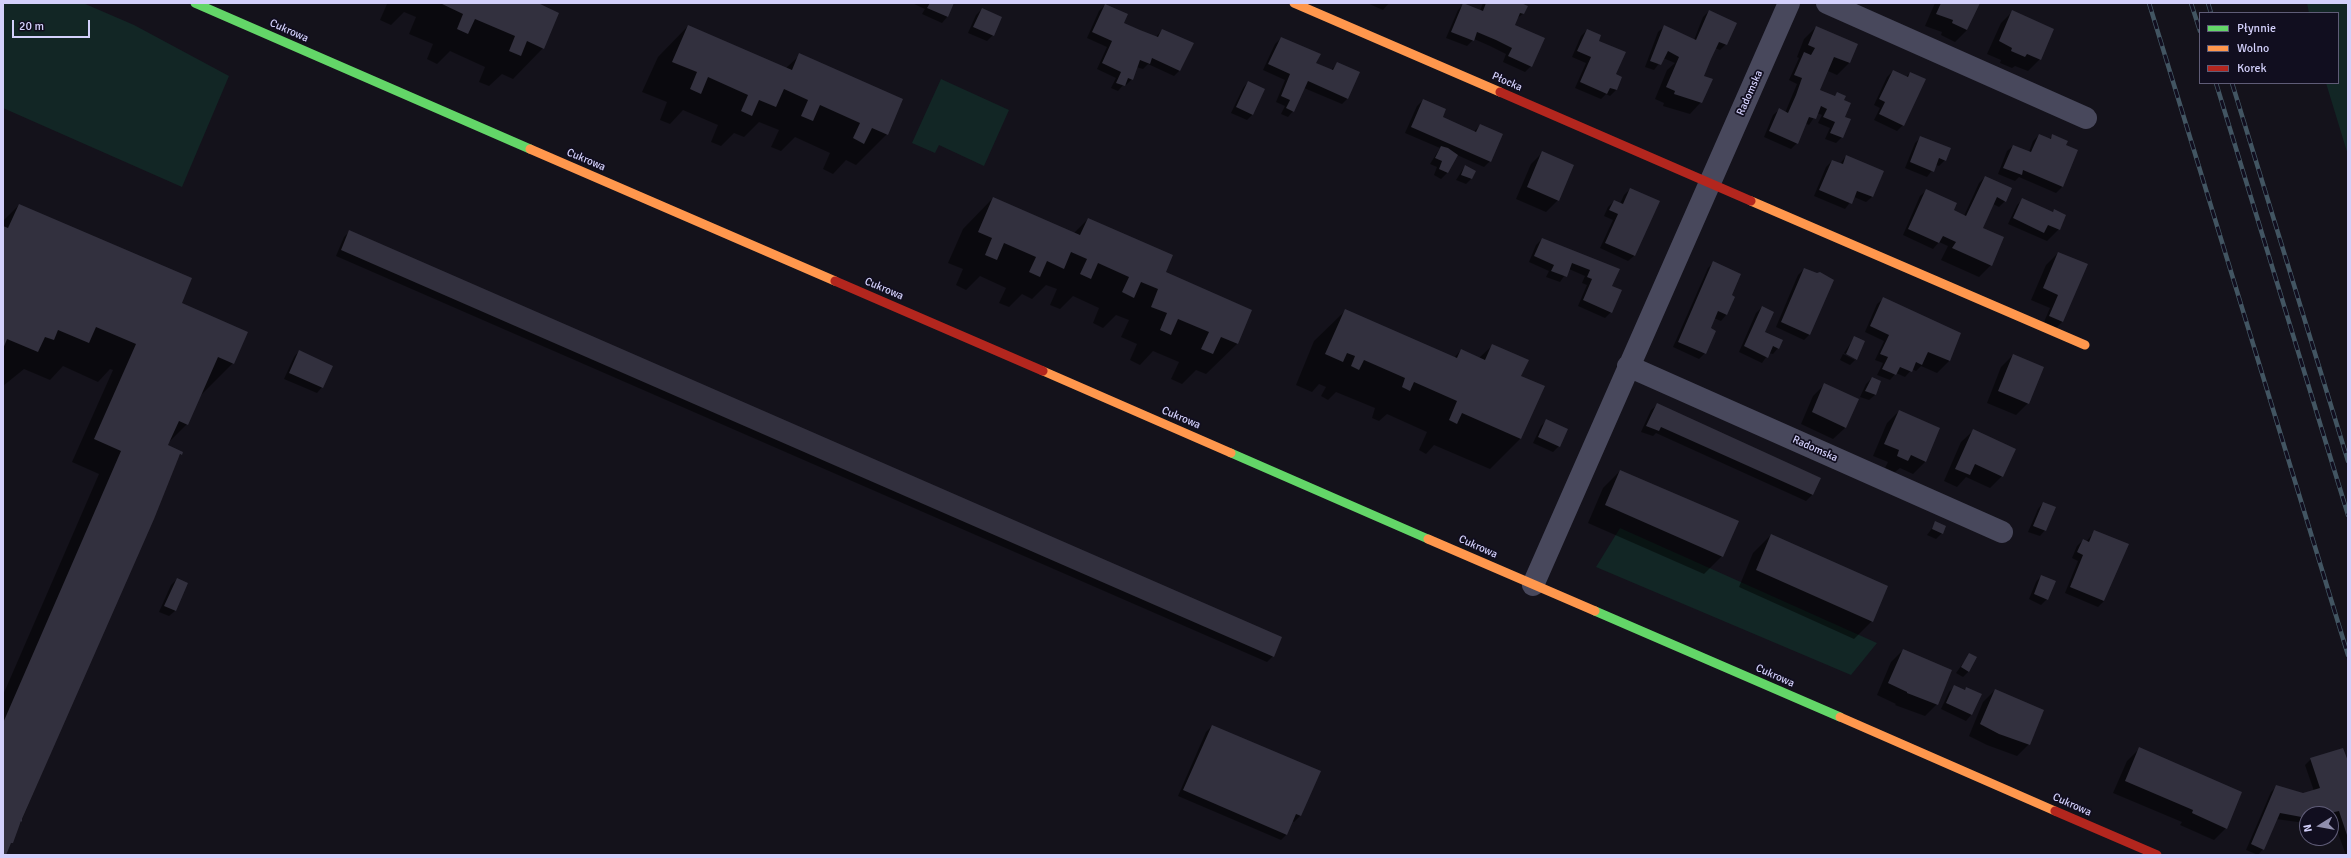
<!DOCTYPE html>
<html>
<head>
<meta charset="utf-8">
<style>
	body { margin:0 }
	#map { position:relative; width:2351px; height:858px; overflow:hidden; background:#14121b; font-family:Signika,sans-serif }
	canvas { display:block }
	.frame { position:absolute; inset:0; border:4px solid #d3d0fb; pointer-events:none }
	.legend { position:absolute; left:2199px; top:12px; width:140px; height:72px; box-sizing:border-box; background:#110e1f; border:1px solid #5f5c77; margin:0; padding:5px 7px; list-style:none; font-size:12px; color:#d3d0fb }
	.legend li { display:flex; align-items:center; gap:8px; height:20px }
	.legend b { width:20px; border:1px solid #5f5c77 }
	.north { position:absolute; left:2299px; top:806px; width:40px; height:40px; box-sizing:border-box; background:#110e1f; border:1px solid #5f5c77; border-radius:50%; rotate:259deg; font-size:11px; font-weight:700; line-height:16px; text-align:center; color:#d3d0fb }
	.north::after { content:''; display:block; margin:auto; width:14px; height:18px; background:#908ead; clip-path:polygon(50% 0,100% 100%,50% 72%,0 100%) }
	.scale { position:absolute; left:12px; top:20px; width:78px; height:18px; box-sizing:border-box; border:2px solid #d3d0fb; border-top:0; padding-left:5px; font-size:12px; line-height:14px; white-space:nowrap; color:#d3d0fb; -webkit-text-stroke:3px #110e1f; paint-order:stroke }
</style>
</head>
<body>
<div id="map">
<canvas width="2351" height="858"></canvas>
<div class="frame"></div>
<ul class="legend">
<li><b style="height:5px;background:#63d668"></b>Płynnie</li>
<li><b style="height:5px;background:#ff974d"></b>Wolno</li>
<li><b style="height:5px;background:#b3261e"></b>Korek</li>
</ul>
<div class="north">N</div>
<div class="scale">20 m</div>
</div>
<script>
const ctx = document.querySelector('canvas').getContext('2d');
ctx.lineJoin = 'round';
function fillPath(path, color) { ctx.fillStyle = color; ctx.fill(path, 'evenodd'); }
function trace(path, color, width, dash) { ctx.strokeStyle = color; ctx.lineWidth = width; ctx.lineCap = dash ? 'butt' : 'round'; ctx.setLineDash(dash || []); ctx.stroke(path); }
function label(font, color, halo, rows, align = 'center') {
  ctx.font = font + ' Signika,sans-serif'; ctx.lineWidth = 3.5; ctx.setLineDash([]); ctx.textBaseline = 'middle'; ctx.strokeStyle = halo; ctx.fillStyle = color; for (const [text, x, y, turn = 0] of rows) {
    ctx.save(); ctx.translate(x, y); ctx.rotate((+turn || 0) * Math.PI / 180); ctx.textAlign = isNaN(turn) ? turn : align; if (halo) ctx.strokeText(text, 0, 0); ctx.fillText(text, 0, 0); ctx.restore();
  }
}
const green = new Path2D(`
	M 3,3 L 83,3 L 134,25 L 229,76 L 182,187 L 3,108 Z
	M 2307,3 L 2348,3 L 2348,155 L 2326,83 L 2338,83 L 2338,13 L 2309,13 Z
	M 941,79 L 1009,110 L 984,166 L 939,145 L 935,153 L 912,143 Z
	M 1620,528 L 1877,643 L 1851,675 L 1596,567 Z`);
const shadow = new Path2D(`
	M 385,3 L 535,3 L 543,48 L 513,79 L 502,74 L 489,86 L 479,82 L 485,67 L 450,51 L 437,64 L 427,59 L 433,44 L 409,34 L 416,17 L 404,12 L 391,25 L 380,20 L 387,4 Z
	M 912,3 L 954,3 L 947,17 L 942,23 L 922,14 L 925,9 Z
	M 1367,3 L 1389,3 L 1383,10 Z
	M 1483,3 L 1519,3 L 1524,13 L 1516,19 L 1513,25 L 1531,66 L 1525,72 L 1503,62 L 1506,54 L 1490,46 L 1474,39 L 1467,46 L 1446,38 L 1458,10 L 1464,4 L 1480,11 Z
	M 1935,3 L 1978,3 L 1967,30 L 1955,42 L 1941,35 L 1942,32 L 1925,26 Z
	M 1105,5 L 1122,23 L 1156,37 L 1162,30 L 1180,70 L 1174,76 L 1148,64 L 1143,69 L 1136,67 L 1132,79 L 1126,85 L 1124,84 L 1118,91 L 1111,88 L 1116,78 L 1097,69 L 1107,47 L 1087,38 L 1099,11 Z
	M 982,9 L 993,35 L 987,41 L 968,33 L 976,15 Z
	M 1709,11 L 1726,44 L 1720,50 L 1715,48 L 1703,76 L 1701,102 L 1690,114 L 1663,106 L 1664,103 L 1655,99 L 1667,70 L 1675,63 L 1663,58 L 1654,70 L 1645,67 L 1658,32 L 1664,27 L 1694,40 L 1703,17 Z
	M 2013,11 L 2040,59 L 2028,71 L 2015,66 L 2012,68 L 2000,63 L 2001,60 L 1987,54 L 2001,23 Z
	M 688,26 L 786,68 L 800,55 L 887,134 L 856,165 L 846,160 L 833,174 L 823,169 L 830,153 L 795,137 L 781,151 L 771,147 L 779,130 L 759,122 L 744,137 L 734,133 L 721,146 L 711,142 L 718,125 L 683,110 L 670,124 L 660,120 L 667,102 L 642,92 L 658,57 Z
	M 1816,27 L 1857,45 L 1849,63 L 1837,75 L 1828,71 L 1819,91 L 1834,97 L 1837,93 L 1843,101 L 1842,137 L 1836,143 L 1825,139 L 1830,128 L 1818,123 L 1822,115 L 1817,113 L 1809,125 L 1805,123 L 1797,143 L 1791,149 L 1764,137 L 1773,115 L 1779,110 L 1785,113 L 1797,84 L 1789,80 L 1799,58 L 1797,57 L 1804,39 Z
	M 1587,30 L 1598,41 L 1615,75 L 1621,78 L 1616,90 L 1610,96 L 1606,94 L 1601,99 L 1575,88 L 1586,63 L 1572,57 L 1581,36 Z
	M 1281,38 L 1315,63 L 1331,70 L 1338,63 L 1347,99 L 1342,104 L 1304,88 L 1293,111 L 1288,117 L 1281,114 L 1285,106 L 1276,102 L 1285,80 L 1263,70 L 1275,44 Z
	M 1893,71 L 1906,77 L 1910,73 L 1903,125 L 1897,131 L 1874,120 L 1880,108 L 1874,105 L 1887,77 Z
	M 1248,82 L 1253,114 L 1247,120 L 1231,113 L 1243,88 Z
	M 1423,100 L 1441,118 L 1474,132 L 1480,125 L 1490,161 L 1484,167 L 1457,155 L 1447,173 L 1441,179 L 1434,175 L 1437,167 L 1430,164 L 1440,148 L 1405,133 L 1417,106 Z
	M 2039,135 L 2049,139 L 2053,136 L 2065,146 L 2077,151 L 2062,187 L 2056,193 L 2019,177 L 2015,181 L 1998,174 L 2007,151 L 2013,146 L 2029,152 L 2033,141 Z
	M 1921,137 L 1945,160 L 1939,166 L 1936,165 L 1927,177 L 1905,168 L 1915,143 Z
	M 1543,152 L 1558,200 L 1546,212 L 1516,199 L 1531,164 Z
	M 1846,156 L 1882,171 L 1872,197 L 1866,202 L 1854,197 L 1845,209 L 1814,196 L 1826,167 L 1832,161 L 1840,164 Z
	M 1465,166 L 1471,179 L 1466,184 L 1456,180 Z
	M 1985,177 L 2005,201 L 1999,207 L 1993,204 L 1982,227 L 1991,265 L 1979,277 L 1941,260 L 1948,246 L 1939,242 L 1933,249 L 1903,235 L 1920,196 L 1926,191 L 1953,211 L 1964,216 L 1979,183 Z
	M 1630,189 L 1634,256 L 1628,261 L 1600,248 L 1613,220 L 1604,216 L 1608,207 L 1614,201 L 1620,204 L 1624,195 Z
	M 993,198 L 1074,233 L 1088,219 L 1165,273 L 1251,310 L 1237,344 L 1206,374 L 1196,370 L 1182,384 L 1171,379 L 1179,362 L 1153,351 L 1140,365 L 1130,360 L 1137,344 L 1121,337 L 1129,320 L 1116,315 L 1103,328 L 1093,323 L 1099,308 L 1073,296 L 1060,309 L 1050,305 L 1057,289 L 1046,285 L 1032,299 L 1022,294 L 1009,307 L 999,303 L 1006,288 L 980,276 L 966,290 L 956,285 L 963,269 L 948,263 L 963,229 Z
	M 2023,199 L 2052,213 L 2054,210 L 2059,229 L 2047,241 L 2008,224 L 2017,205 Z
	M 19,205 L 180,304 L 233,363 L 199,397 L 187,424 L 167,444 L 167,446 L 181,454 L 177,458 L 21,822 L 3,855 L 3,695 L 99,474 L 72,462 L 113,370 L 110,369 L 98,382 L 63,366 L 50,380 L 24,369 L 3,386 L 3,221 Z
	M 350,231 L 1273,656 L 1267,662 L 336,256 L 344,237 Z
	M 1542,239 L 1618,269 L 1611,286 L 1611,312 L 1605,318 L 1578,306 L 1587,285 L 1582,283 L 1585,276 L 1569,269 L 1560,282 L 1546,277 L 1549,271 L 1529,262 L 1536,245 Z
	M 2058,253 L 2087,265 L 2062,322 L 2056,328 L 2044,322 L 2050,308 L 2031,300 L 2046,265 Z
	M 1713,263 L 1731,295 L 1734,297 L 1726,315 L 1721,321 L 1714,318 L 1710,328 L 1705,353 L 1699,359 L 1673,347 L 1708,268 Z
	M 1804,269 L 1817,274 L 1810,334 L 1804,340 L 1776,327 L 1798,275 Z
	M 1883,299 L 1960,333 L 1949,361 L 1937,373 L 1921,366 L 1916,371 L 1912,369 L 1905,377 L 1896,373 L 1890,380 L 1877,375 L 1883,363 L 1875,360 L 1884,341 L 1865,332 L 1877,304 Z
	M 1762,307 L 1763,333 L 1778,348 L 1773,354 L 1769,353 L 1762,363 L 1739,352 L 1756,313 Z
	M 1345,311 L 1454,358 L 1461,350 L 1479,358 L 1493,345 L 1520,376 L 1521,438 L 1490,469 L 1434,445 L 1426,454 L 1419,450 L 1427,432 L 1387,414 L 1379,421 L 1372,418 L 1375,408 L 1336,392 L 1328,400 L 1321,396 L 1326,387 L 1319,384 L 1312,392 L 1296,385 L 1314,341 Z
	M 1854,338 L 1856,359 L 1850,365 L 1840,360 L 1843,354 L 1855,360 L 1855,358 L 1844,353 Z
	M 299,351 L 322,387 L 317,393 L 284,379 L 294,357 Z
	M 2013,355 L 2028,403 L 2016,415 L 1987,403 L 2001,367 Z
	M 1872,378 L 1880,382 L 1875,395 L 1869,400 L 1860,397 L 1866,384 Z
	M 1825,384 L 1845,428 L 1833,439 L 1801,424 L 1813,396 Z
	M 1657,405 L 1820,478 L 1812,495 L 1806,501 L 1656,433 L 1653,436 L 1641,432 L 1651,410 Z
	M 1899,411 L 1939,429 L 1925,462 L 1913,474 L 1900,468 L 1895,472 L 1885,468 L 1888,462 L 1873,456 L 1887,423 Z
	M 1547,420 L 1559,446 L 1553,452 L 1533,443 L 1541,426 Z
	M 1973,431 L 2002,476 L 1990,488 L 1966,477 L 1957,487 L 1944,481 L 1961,442 Z
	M 1620,471 L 1722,556 L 1704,574 L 1588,523 L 1603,488 Z
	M 2043,503 L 2045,530 L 2040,536 L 2028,532 L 2038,509 Z
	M 1936,523 L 1942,533 L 1936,539 L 1927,535 Z
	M 2095,531 L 2127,545 L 2104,601 L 2098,607 L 2065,593 L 2078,561 L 2072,558 L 2077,546 L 2083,540 L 2086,542 Z
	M 1771,535 L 1872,621 L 1854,639 L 1739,587 L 1753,553 Z
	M 2041,576 L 2047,599 L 2041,605 L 2029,599 L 2036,582 Z
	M 177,579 L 175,611 L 169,616 L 159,612 L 171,585 Z
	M 1903,650 L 1937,704 L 1925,716 L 1895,705 L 1896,704 L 1877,695 L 1891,662 Z
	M 1969,655 L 1969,671 L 1963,677 L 1956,673 Z
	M 1955,686 L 1964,691 L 1966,688 L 1981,695 L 1971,715 L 1966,721 L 1941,709 L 1949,692 Z
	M 1995,690 L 2029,744 L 2017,756 L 1987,745 L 1969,736 L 1983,702 Z
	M 1212,726 L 1320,772 L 1300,816 L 1294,822 L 1292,821 L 1287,834 L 1281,840 L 1178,796 L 1206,732 Z
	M 2139,749 L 2226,828 L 2214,840 L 2180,825 L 2182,822 L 2113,793 L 2127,761 Z
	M 2311,759 L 2348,764 L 2348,855 L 2346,855 L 2331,814 L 2307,814 L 2307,823 L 2305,823 L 2276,819 L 2263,849 L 2258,855 L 2246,850 L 2271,792 L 2277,786 L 2303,794 L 2314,791 L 2305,765 Z`);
const building = new Path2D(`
	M 440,3 L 538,3 L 559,13 L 544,49 L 527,41 L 521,56 L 509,51 L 515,36 L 475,19 L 468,34 L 457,29 L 463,14 Z
	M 930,3 L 954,3 L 948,17 L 927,8 Z
	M 1463,3 L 1483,11 L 1486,3 L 1521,3 L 1528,6 L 1524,14 L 1520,13 L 1515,25 L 1545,38 L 1532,67 L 1508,56 L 1512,48 L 1496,40 L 1477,32 L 1474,41 L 1451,32 Z
	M 1941,3 L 1980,3 L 1967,30 L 1952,23 L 1953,20 L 1936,14 Z
	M 1105,4 L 1128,14 L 1124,23 L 1140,30 L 1158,37 L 1162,29 L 1194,43 L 1180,71 L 1152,58 L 1150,64 L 1140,60 L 1133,80 L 1128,78 L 1125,86 L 1116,83 L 1121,72 L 1102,63 L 1112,41 L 1092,32 Z
	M 982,8 L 1002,17 L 994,36 L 973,27 Z
	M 1709,10 L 1737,23 L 1727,45 L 1719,42 L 1711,59 L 1704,76 L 1713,79 L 1702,103 L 1674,94 L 1675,91 L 1666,87 L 1679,57 L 1668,51 L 1661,65 L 1650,61 L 1664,25 L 1696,40 Z
	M 2012,10 L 2054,29 L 2041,60 L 2027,54 L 2025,57 L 2011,51 L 2012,48 L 1999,41 Z
	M 688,25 L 792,70 L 799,53 L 903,99 L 888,135 L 872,128 L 864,144 L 853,138 L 860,123 L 820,105 L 813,121 L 801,116 L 808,100 L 784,89 L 776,107 L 759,100 L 752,116 L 741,111 L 748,95 L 708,77 L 701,94 L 690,89 L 697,72 L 672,62 Z
	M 1816,26 L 1858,44 L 1850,63 L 1834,57 L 1820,90 L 1835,96 L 1837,92 L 1846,96 L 1844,100 L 1851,103 L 1845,117 L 1851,119 L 1843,138 L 1830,133 L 1835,122 L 1823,117 L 1827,109 L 1821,106 L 1816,119 L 1809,117 L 1798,144 L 1769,131 L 1779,108 L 1788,113 L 1796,95 L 1802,78 L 1794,75 L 1804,52 L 1811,55 L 1815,48 L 1808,45 Z
	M 1587,29 L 1601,35 L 1599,41 L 1626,52 L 1616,74 L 1622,77 L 1617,90 L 1610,88 L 1607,94 L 1580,82 L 1591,57 L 1577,51 Z
	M 1281,37 L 1321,54 L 1316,63 L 1333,70 L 1337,62 L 1360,72 L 1348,99 L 1308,81 L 1294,112 L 1286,108 L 1290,100 L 1281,96 L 1290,74 L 1268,64 Z
	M 1893,70 L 1908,77 L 1910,72 L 1926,79 L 1904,126 L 1879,114 L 1885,102 L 1879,99 Z
	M 1248,81 L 1265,89 L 1253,115 L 1236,107 Z
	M 1423,99 L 1446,109 L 1443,117 L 1476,132 L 1480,124 L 1503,134 L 1491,162 L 1411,127 Z
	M 2039,134 L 2051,139 L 2052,134 L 2068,141 L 2066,145 L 2078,150 L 2063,187 L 2023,170 L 2022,175 L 2003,168 L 2013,145 L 2031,152 Z
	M 1920,136 L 1951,148 L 1946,161 L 1939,158 L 1934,172 L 1910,162 Z
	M 1441,146 L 1448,148 L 1458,155 L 1448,173 L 1439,169 L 1442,161 L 1435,158 Z
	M 1542,151 L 1574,165 L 1559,201 L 1527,187 Z
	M 1846,155 L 1884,171 L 1873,197 L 1857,191 L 1852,204 L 1819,190 L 1832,160 L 1843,164 Z
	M 1465,165 L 1476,171 L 1472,179 L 1461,175 Z
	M 1985,176 L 2012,188 L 2006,202 L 1997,197 L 1983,228 L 2004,237 L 1992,266 L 1952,248 L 1956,242 L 1943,236 L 1939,243 L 1908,229 L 1926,189 L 1957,203 L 1954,210 L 1966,216 Z
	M 1630,188 L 1660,201 L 1635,256 L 1605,243 L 1618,214 L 1609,210 L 1614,200 L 1623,204 Z
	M 993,197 L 1080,235 L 1088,218 L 1173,255 L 1166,272 L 1252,310 L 1238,344 L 1221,337 L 1213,354 L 1201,349 L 1209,332 L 1178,319 L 1171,335 L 1160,330 L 1167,313 L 1151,307 L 1158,289 L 1141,282 L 1134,298 L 1122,292 L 1129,277 L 1098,263 L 1091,279 L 1080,274 L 1087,259 L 1071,252 L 1064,269 L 1047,261 L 1040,277 L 1029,272 L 1036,257 L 1004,243 L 997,260 L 985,255 L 992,238 L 978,232 Z
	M 2022,198 L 2053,212 L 2054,209 L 2066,215 L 2060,230 L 2048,225 L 2044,233 L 2013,218 Z
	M 19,204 L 192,278 L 182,303 L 248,332 L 234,364 L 218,357 L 188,425 L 179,421 L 168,445 L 183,452 L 182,455 L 180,454 L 154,519 L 22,819 L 22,822 L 21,821 L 13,843 L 11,843 L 6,855 L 3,855 L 3,723 L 121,451 L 94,439 L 136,344 L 96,327 L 89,343 L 58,330 L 54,340 L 45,337 L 38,352 L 7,339 L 3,349 L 3,226 L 8,228 Z
	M 349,230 L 1282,637 L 1274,657 L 341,250 Z
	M 1542,238 L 1620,269 L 1612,286 L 1622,290 L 1612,313 L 1583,300 L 1592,279 L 1587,277 L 1590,270 L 1572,263 L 1567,277 L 1551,271 L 1554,265 L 1534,256 Z
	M 2058,252 L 2088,264 L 2063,322 L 2049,316 L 2058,295 L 2043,288 Z
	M 1713,261 L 1741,274 L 1732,295 L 1735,297 L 1727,315 L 1718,311 L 1711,328 L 1716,331 L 1706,354 L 1678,342 Z
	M 1804,268 L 1817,273 L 1820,272 L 1834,280 L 1810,335 L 1781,322 Z
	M 1883,297 L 1961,333 L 1950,361 L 1928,352 L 1922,365 L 1916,362 L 1912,372 L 1900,367 L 1896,375 L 1882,369 L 1888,357 L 1880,354 L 1889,335 L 1870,326 Z
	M 1762,306 L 1774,312 L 1765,332 L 1783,340 L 1779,349 L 1773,346 L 1768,358 L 1744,346 Z
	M 1345,309 L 1457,358 L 1461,349 L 1485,360 L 1492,344 L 1529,360 L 1521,376 L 1545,386 L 1521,439 L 1462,413 L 1457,424 L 1449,420 L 1457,401 L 1414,382 L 1410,391 L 1402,387 L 1405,378 L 1364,360 L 1359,370 L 1351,366 L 1355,356 L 1347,353 L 1343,362 L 1325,354 Z
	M 1854,336 L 1865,341 L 1857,360 L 1846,354 Z
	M 299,350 L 333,366 L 323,388 L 289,373 Z
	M 2013,354 L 2044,367 L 2029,404 L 1998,391 Z
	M 1872,377 L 1881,381 L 1876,395 L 1865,391 Z
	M 1824,383 L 1859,399 L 1846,428 L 1812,412 Z
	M 1657,403 L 1821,478 L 1813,495 L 1661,427 L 1659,431 L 1646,426 Z
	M 1899,410 L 1940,428 L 1926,462 L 1911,455 L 1908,461 L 1897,456 L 1899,450 L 1884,444 Z
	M 1546,419 L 1568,429 L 1560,447 L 1538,437 Z
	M 1973,429 L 2016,449 L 2003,477 L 1975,464 L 1970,475 L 1955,469 Z
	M 1620,470 L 1739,521 L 1723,557 L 1605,505 Z
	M 2043,502 L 2056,507 L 2046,531 L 2033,526 Z
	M 1935,521 L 1946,526 L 1943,534 L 1932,529 Z
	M 2094,530 L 2129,544 L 2104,601 L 2070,587 L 2083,555 L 2077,552 L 2083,539 L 2089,542 Z
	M 1771,534 L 1888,586 L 1873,622 L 1756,570 Z
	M 2041,575 L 2056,581 L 2048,600 L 2034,594 Z
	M 177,578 L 188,583 L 176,611 L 164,606 Z
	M 1903,649 L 1952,670 L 1938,705 L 1907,693 L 1907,692 L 1888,683 Z
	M 1969,653 L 1977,657 L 1969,672 L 1961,667 Z
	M 1954,685 L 1965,690 L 1966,687 L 1982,694 L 1972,715 L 1946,703 Z
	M 1995,689 L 2044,710 L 2030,745 L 1999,734 L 1980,724 Z
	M 1212,725 L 1321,771 L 1301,816 L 1296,814 L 1287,835 L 1183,790 Z
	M 2139,747 L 2242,792 L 2227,829 L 2192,813 L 2193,810 L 2125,781 Z
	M 2343,748 L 2348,761 L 2348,838 L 2339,811 L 2326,814 L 2307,814 L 2307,818 L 2280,813 L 2264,850 L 2251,844 L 2276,785 L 2303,793 L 2320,788 L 2310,758 Z`);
const street = new Path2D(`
	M 1827,3 L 2086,118
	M 1628,366 L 2002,532
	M 1533,585 L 1789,3`);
const fast = new Path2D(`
	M 195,3 L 530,149
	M 1231,453 L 1428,539
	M 1595,611 L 1840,717`);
const slow = new Path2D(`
	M 1294,3 L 1500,92
	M 530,149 L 835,281
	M 1751,201 L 2085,345
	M 1043,371 L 1231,453
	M 1428,539 L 1595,611
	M 1840,717 L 2055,811`);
const jam = new Path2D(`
	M 1500,92 L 1751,201
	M 835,281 L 1043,371
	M 2055,811 L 2157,855`);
const rail = new Path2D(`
	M 2149,3 L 2348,655
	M 2191,3 L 2200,31
	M 2208,3 L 2211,13
	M 2216,83 L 2348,515
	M 2232,83 L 2348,461`);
const streetNames = [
	["Cukrowa",289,31,24],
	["Płocka",1507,82,24],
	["Radomska",1750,93,-66],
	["Cukrowa",586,160,23],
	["Cukrowa",884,289,23],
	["Cukrowa",1181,418,23],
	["Radomska",1815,449,24],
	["Cukrowa",1478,547,24],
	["Cukrowa",1775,676,24],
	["Cukrowa",2072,805,24]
];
fillPath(green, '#122625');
fillPath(shadow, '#0007');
fillPath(building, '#32303e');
trace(street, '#48485c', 22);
trace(fast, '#63d668', 9);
trace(slow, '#ff974d', 9);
trace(jam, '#b3261e', 9);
trace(rail, '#425562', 4.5);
trace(rail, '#110e1f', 3, [9]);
label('11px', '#d3d0fb', '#110e1f', streetNames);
</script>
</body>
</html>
